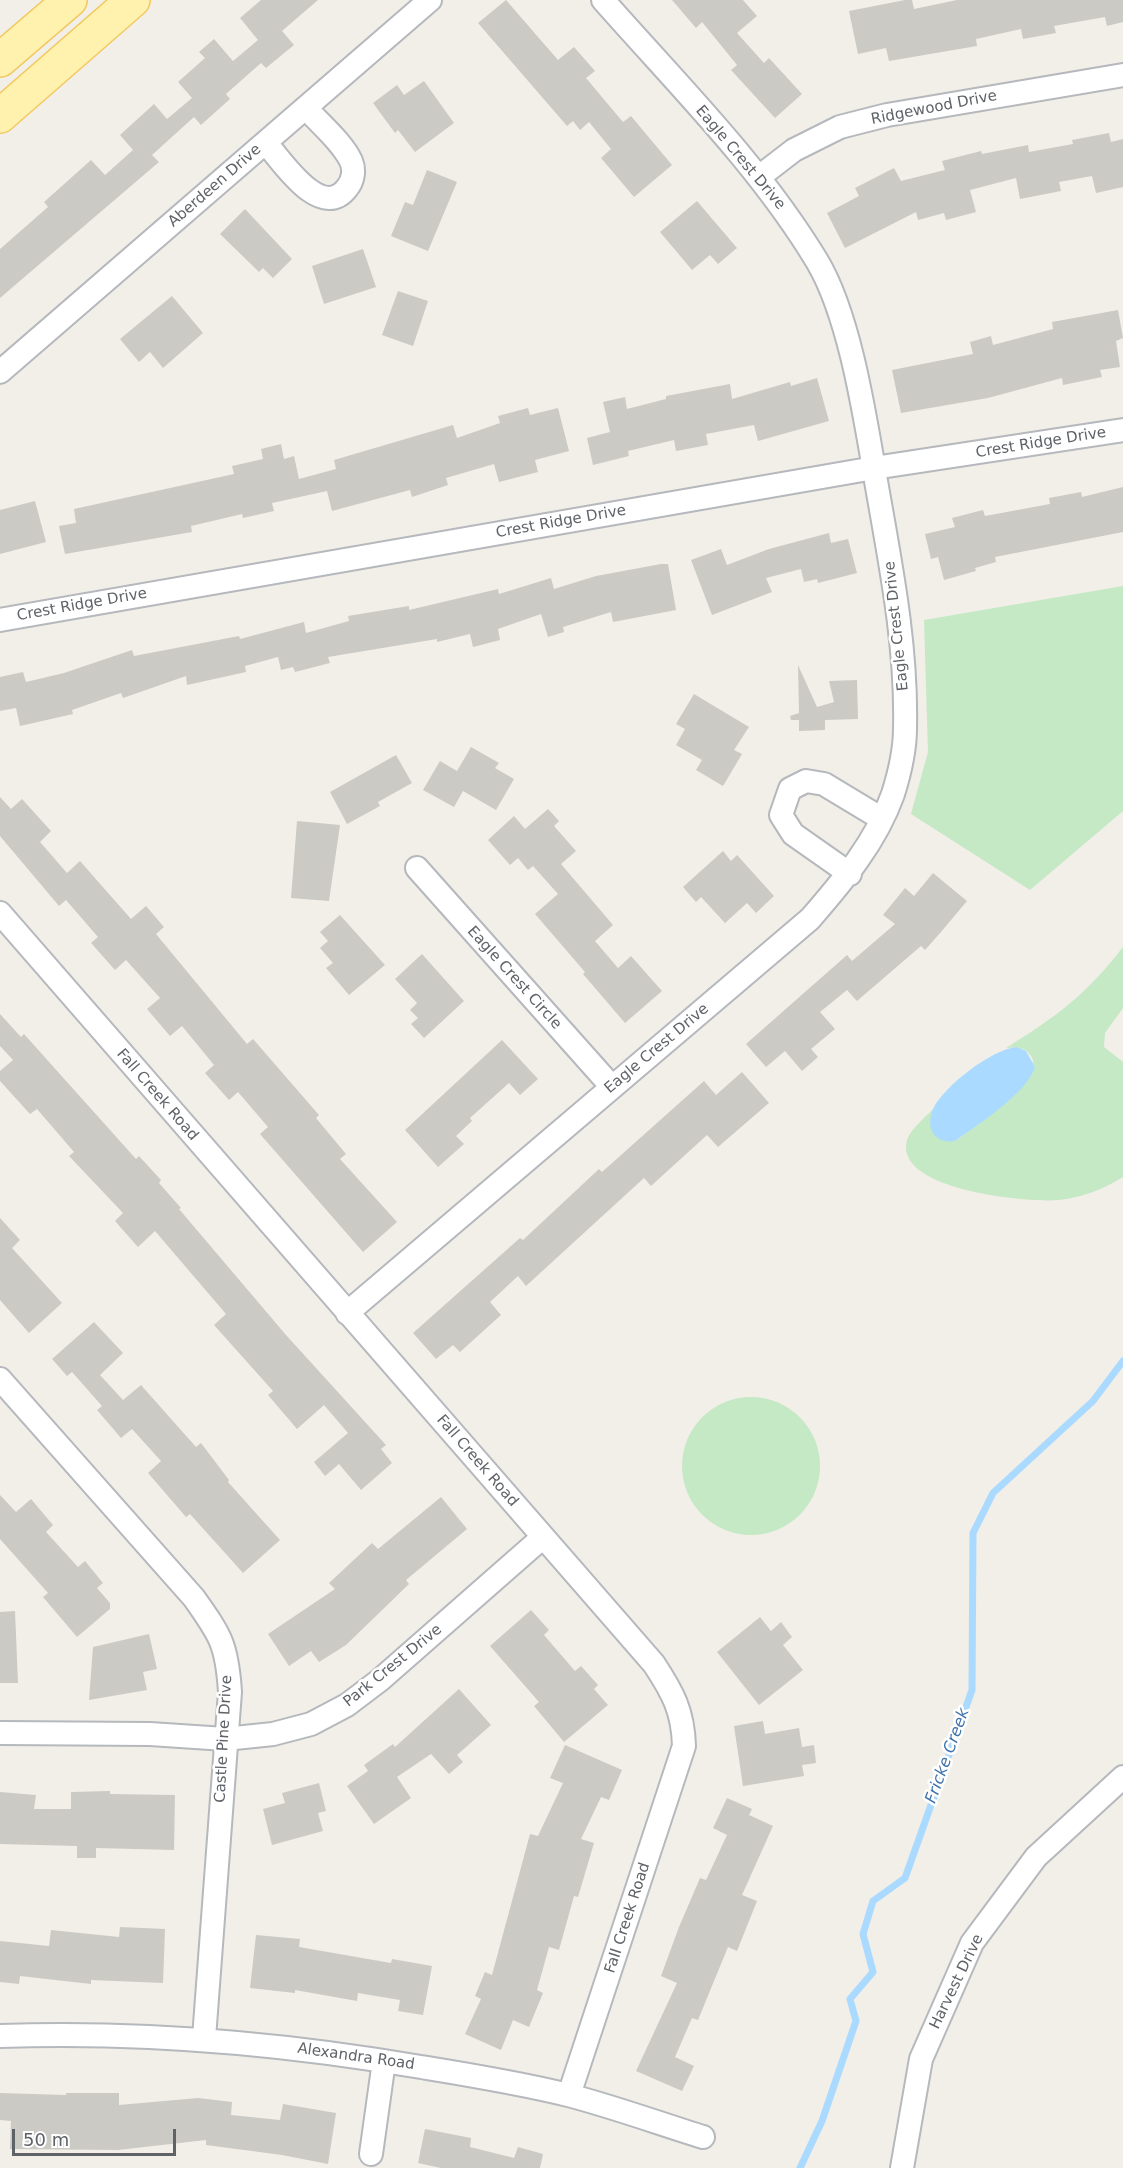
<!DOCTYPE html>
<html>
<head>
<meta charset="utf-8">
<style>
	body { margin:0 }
	#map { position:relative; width:1123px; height:2168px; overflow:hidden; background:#f1efe8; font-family:"DejaVu Sans",sans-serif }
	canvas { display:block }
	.scale { position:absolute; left:12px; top:2129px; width:164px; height:27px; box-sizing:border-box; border:3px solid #5f6368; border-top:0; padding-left:8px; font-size:18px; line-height:21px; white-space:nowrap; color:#5f6368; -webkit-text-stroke:4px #fff; paint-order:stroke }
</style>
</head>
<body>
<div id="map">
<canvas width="1123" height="2168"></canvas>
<div class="scale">50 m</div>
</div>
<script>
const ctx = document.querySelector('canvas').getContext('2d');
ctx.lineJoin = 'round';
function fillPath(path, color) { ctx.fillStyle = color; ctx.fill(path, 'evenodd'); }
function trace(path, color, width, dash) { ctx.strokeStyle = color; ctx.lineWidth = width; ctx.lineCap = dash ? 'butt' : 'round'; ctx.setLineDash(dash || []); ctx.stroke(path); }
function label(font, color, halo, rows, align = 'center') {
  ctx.font = font + ' "DejaVu Sans",sans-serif'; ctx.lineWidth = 5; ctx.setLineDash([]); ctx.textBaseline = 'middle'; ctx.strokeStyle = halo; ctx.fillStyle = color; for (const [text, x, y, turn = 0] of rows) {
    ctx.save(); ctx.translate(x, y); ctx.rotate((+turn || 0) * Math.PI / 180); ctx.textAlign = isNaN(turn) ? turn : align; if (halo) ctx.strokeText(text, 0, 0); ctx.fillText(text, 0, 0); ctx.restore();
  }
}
const green = new Path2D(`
	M 1123,586 L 1123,811 L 1030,890 L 911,814 L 928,752 L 924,620 Z
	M 1123,947 L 1123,1008 L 1105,1033 L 1104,1047 L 1123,1062 L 1123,1177 C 1102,1190 1083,1197 1059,1200 C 1027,1203 893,1190 907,1140 C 911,1128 926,1117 934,1108 L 931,1121 L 955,1141 C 973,1128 1047,1079 1031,1056 C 1025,1047 1017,1047 1006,1048 C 1057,1016 1086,995 1123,947 Z
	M682 1466a69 69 0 1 1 138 0a69 69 0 1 1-138 0Z`);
const water = new Path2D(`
	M 1017,1047 L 1026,1051 L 1035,1067 C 1026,1094 979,1124 955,1141 C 935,1144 925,1129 933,1109 C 944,1086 992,1049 1017,1047 Z`);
const stream = new Path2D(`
	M 800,2168 L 822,2121 L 856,2021 L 850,1999 L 873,1972 L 863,1934 L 873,1901 L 905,1878 L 972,1690 L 973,1533 L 993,1493 L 1093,1401 L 1123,1361`);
const building = new Path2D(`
	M 261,0 L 318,0 L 282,31 L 294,45 L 266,68 L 261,63 L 226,94 L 230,99 L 201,125 L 194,117 L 152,155 L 159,162 L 0,298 L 0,249 L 48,207 L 44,202 L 91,160 L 105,175 L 133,150 L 120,135 L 154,104 L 167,119 L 192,98 L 178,82 L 205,58 L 199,52 L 214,39 L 233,61 L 258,40 L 240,18 Z
	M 506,0 L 558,60 L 574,47 L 595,71 L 586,78 L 623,122 L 631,116 L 672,165 L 634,197 L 601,158 L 611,149 L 589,122 L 580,130 L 573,121 L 567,126 L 478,23 Z
	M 672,0 L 743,0 L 757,16 L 737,33 L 764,63 L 769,58 L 802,94 L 775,118 L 731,70 L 737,65 L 702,22 L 696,28 Z
	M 905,0 L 912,0 L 914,9 L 957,0 L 1123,0 L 1123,22 L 1107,26 L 1105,17 L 1054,26 L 1056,33 L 1023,39 L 1021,29 L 976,39 L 977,46 L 889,61 L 886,48 L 858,54 L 849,11 Z
	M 424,81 L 454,123 L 415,152 L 398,130 L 395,133 L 373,103 L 397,85 L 404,95 Z
	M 1109,133 L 1111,142 L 1123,139 L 1123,187 L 1096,193 L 1092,176 L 1059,182 L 1061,191 L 1020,199 L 1016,178 L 970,190 L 976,212 L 946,220 L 944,213 L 918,220 L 916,212 L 845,248 L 827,213 L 859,196 L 855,188 L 894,168 L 901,181 L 945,170 L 942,161 L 981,151 L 982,154 L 1028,145 L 1029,152 L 1073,144 L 1072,140 Z
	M 427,170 L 457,182 L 428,251 L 391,236 L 405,202 L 413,205 Z
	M 697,201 L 737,248 L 718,264 L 710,255 L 692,270 L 660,232 Z
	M 245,209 L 292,259 L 273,278 L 263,268 L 259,272 L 220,234 Z
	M 363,249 L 376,287 L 324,304 L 312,266 Z
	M 398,291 L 428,301 L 413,346 L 382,335 Z
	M 172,296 L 203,333 L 163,368 L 150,352 L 139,362 L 120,339 Z
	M 1118,310 L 1123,338 L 1116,341 L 1120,367 L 1100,370 L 1102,377 L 1063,385 L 1062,378 L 988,398 L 901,413 L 892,370 L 973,354 L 970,342 L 991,336 L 993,345 L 1053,329 L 1052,322 Z
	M 817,378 L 829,421 L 758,441 L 754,425 L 706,434 L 708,445 L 676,451 L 674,440 L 628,451 L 629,456 L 593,465 L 587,438 L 610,432 L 603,402 L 625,397 L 627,409 L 666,399 L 666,396 L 730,384 L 732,399 L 790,382 L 791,386 Z
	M 528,408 L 530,415 L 558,408 L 569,451 L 535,460 L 538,472 L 499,482 L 494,464 L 446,478 L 448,485 L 412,497 L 410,490 L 332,511 L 327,491 L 272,503 L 274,511 L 243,518 L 242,514 L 191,526 L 192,532 L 65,554 L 59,526 L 76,523 L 74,509 L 234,474 L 232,466 L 263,459 L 261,449 L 281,444 L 284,459 L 294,456 L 299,479 L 336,469 L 334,460 L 453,425 L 457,438 L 500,423 L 498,416 Z
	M 1123,487 L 1123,532 L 995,557 L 996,562 L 975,568 L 976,571 L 944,580 L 938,557 L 931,559 L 925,534 L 955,527 L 952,518 L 983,510 L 985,516 L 1050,504 L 1049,498 L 1081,492 L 1082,497 Z
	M 35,501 L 46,542 L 0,554 L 0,510 Z
	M 829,533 L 831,543 L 848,539 L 857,573 L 818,583 L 817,579 L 804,582 L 801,569 L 766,578 L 772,592 L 712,615 L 691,560 L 721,549 L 727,565 L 769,549 Z
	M 661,564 L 668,564 L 676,610 L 613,622 L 611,612 L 563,627 L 564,632 L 548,637 L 541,614 L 498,629 L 500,640 L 473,647 L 470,634 L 437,642 L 437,639 L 328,657 L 330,663 L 295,672 L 293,667 L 281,670 L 278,657 L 245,666 L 246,672 L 187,685 L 186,676 L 123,698 L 121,693 L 72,710 L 73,714 L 20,726 L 16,708 L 0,711 L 0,677 L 23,672 L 26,682 L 64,673 L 132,650 L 134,656 L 239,636 L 240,639 L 304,622 L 306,633 L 349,621 L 348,616 L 409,606 L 409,610 L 498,589 L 499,594 L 551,578 L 554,589 L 596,576 Z
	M 798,665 L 817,707 L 834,702 L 829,681 L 857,680 L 858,719 L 825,720 L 825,730 L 799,731 L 799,720 L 791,720 L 790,716 L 799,713 Z
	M 694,694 L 749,727 L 734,750 L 742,754 L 723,786 L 696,770 L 702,760 L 676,745 L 685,729 L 676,724 Z
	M 471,747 L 499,763 L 495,768 L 514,779 L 496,810 L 463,791 L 454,807 L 423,790 L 440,761 L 457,771 Z
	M 396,755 L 412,783 L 378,802 L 380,806 L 347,824 L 330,792 Z
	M 0,797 L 11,809 L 22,799 L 51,831 L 40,842 L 67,873 L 80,861 L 131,919 L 146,906 L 164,927 L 156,934 L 247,1044 L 253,1039 L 319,1115 L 316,1118 L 346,1154 L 340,1159 L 397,1222 L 363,1252 L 260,1134 L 268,1127 L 238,1092 L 229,1100 L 205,1073 L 214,1065 L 182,1026 L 170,1036 L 147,1009 L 160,998 L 126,960 L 115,970 L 91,943 L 98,937 L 66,900 L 59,906 L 0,836 Z
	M 548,809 L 559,821 L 554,826 L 576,851 L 561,864 L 613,925 L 595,941 L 618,968 L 631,956 L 662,991 L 625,1023 L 583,974 L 585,972 L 535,914 L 558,894 L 533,866 L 528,870 L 518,858 L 510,865 L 488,840 L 514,816 L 525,829 Z
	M 297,821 L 340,825 L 329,901 L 291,898 Z
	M 723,851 L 731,861 L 737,855 L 774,896 L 756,913 L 747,903 L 725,923 L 701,897 L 696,902 L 683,887 Z
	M 933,873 L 967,901 L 941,932 L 925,950 L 921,946 L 857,1001 L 847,990 L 820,1012 L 835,1029 L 811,1049 L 818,1057 L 802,1071 L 785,1051 L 766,1067 L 746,1044 L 847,955 L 852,961 L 895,924 L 883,915 L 905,888 L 914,896 Z
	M 340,915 L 385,965 L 349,995 L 326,968 L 333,963 L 320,948 L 328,941 L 320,932 Z
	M 422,954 L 464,1001 L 424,1038 L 411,1024 L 418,1018 L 410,1010 L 417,1003 L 395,979 Z
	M 0,1014 L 21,1037 L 24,1034 L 136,1159 L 139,1156 L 161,1180 L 159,1183 L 181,1208 L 179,1209 L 286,1335 L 386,1445 L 381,1449 L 392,1463 L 361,1490 L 339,1464 L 325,1476 L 314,1462 L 348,1433 L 324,1405 L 297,1429 L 268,1395 L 273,1391 L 214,1325 L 226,1314 L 155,1231 L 138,1247 L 115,1221 L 123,1213 L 69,1156 L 74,1152 L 37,1109 L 30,1114 L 0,1081 L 0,1071 L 13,1060 L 0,1046 Z
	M 502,1040 L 538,1079 L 520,1095 L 509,1083 L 470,1118 L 472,1121 L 456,1136 L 464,1144 L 438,1167 L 405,1130 Z
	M 742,1072 L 769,1103 L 718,1147 L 707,1135 L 651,1186 L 644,1178 L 526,1286 L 518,1276 L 490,1302 L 501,1315 L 460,1352 L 453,1345 L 436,1359 L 413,1333 L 520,1238 L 523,1240 L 599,1169 L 602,1172 L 704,1081 L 716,1095 Z
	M 0,1218 L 20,1240 L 12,1248 L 62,1303 L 29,1333 L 0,1300 Z
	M 94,1322 L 123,1353 L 100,1375 L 123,1400 L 141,1385 L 196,1447 L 201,1443 L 229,1480 L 228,1482 L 280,1540 L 243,1573 L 190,1514 L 186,1517 L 148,1473 L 161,1461 L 132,1429 L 121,1438 L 97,1410 L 102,1406 L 72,1372 L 67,1376 L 52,1359 Z
	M 0,1495 L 16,1512 L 31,1499 L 53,1525 L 46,1532 L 78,1567 L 85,1561 L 103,1583 L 97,1588 L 110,1603 L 110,1609 L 77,1637 L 43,1597 L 48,1593 L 0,1539 Z
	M 441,1497 L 467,1529 L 406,1580 L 409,1584 L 346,1645 L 319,1662 L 311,1651 L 289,1666 L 268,1634 L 335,1589 L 329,1583 L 372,1543 L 378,1549 Z
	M 531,1610 L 549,1630 L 544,1635 L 575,1671 L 581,1666 L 598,1685 L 594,1689 L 608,1705 L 564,1742 L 534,1706 L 539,1702 L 490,1646 Z
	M 15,1611 L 18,1683 L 0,1683 L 0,1612 Z
	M 760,1617 L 771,1631 L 781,1622 L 792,1637 L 783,1645 L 803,1670 L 759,1705 L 717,1652 Z
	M 149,1634 L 157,1669 L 143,1672 L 147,1690 L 89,1700 L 93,1647 Z
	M 459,1689 L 491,1725 L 457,1755 L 463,1762 L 449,1774 L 431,1754 L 397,1777 L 411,1798 L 374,1824 L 347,1786 L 368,1771 L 364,1765 L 393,1744 L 395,1747 Z
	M 763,1721 L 765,1734 L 799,1728 L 802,1747 L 814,1745 L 816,1763 L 802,1765 L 804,1776 L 743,1786 L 734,1726 Z
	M 565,1745 L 622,1770 L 609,1800 L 601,1797 L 581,1839 L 594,1843 L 578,1897 L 574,1896 L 559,1950 L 549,1947 L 537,1990 L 543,1993 L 529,2027 L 513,2020 L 501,2050 L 465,2034 L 481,1999 L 475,1996 L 485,1972 L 492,1975 L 530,1834 L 538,1836 L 563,1783 L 550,1778 Z
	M 319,1783 L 326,1811 L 318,1813 L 323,1831 L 272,1845 L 263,1809 L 285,1803 L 282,1793 Z
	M 110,1791 L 110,1794 L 175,1795 L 174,1850 L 96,1848 L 96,1858 L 77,1858 L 77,1846 L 0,1844 L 0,1792 L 36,1795 L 34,1809 L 71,1809 L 71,1792 Z
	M 727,1798 L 752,1809 L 749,1815 L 773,1826 L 742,1895 L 757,1901 L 737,1951 L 728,1947 L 698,2020 L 692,2018 L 675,2057 L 694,2066 L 682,2091 L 636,2071 L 677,1983 L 661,1976 L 679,1927 L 700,1878 L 706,1880 L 727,1835 L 713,1828 Z
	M 120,1927 L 165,1929 L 163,1983 L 91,1980 L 91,1984 L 20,1976 L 19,1984 L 0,1982 L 0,1941 L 49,1946 L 51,1930 L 119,1937 Z
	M 256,1935 L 300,1939 L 299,1947 L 391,1963 L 392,1959 L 432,1966 L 423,2015 L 398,2011 L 400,2000 L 358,1993 L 357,2001 L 295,1990 L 295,1993 L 250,1988 Z
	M 0,2093 L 66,2095 L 66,2093 L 119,2093 L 119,2105 L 198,2098 L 232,2102 L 231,2115 L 280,2120 L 283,2104 L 336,2113 L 328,2164 L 282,2155 L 206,2145 L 206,2140 L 118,2150 L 10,2149 L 11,2121 L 0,2120 Z
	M 425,2129 L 471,2138 L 470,2147 L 514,2158 L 518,2147 L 543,2154 L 540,2168 L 441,2168 L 418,2163 Z`);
const minor = new Path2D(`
	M 266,143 C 281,160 321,222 347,188 C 353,181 355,170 351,161 C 342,142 320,124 306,108
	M 759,177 L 794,150 L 840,127 L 887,115 L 1123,75
	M 0,372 L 430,0
	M 0,620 L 874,468 L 1123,430
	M 417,868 L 612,1087
	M 850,874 L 793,834 L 781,815 L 790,789 L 806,781 L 824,784 L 882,819
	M 0,913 L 654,1664 C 673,1693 683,1711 684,1746 L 569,2095
	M 347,1313 L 810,919 C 843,881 876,842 893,794 C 899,775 905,748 905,728 C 907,644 890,562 876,481 C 865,417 850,316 817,261 C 759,165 677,84 603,0
	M 0,1379 L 194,1598 C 221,1636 227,1645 230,1692 L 204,2038
	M 0,1733 L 150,1734 L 225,1739 L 273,1734 L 311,1724 L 347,1705 L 380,1680 L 543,1537
	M 0,2036 C 142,2031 281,2043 421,2067 C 470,2075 520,2083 568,2095 C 614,2107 658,2123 703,2137
	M 371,2154 L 384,2061
	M 902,2168 L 921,2059 L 972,1943 L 1036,1857 L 1123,1777`);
const primary = new Path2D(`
	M 0,60 L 70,0
	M 0,116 L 133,0`);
const streetNames = [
	["Ridgewood Drive",934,108,-11],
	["Eagle Crest Drive",740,158,50],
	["Aberdeen Drive",215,186,-41],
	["Crest Ridge Drive",1041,443,-9],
	["Crest Ridge Drive",561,522,-10],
	["Crest Ridge Drive",82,605,-10],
	["Eagle Crest Drive",897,626,-96],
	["Eagle Crest Circle",514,978,48],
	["Eagle Crest Drive",657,1049,-40],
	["Fall Creek Road",157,1095,49],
	["Fall Creek Road",477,1461,49],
	["Park Crest Drive",393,1666,-39],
	["Castle Pine Drive",224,1739,-87],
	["Fall Creek Road",628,1918,-72],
	["Harvest Drive",957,1982,-64],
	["Alexandra Road",356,2057,8]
];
const waterNames = [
	["Fricke Creek",948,1756,-70]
];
fillPath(green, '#c5e8c5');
fillPath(water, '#aadaff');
trace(stream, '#aadaff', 7);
fillPath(building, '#cccac5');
trace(minor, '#b5b8bc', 26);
trace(primary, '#f2c960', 36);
trace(minor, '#fff', 22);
trace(primary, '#fff2af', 33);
label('15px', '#5f6368', '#fff', streetNames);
label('italic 16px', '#4174aa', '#fff', waterNames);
</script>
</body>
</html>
